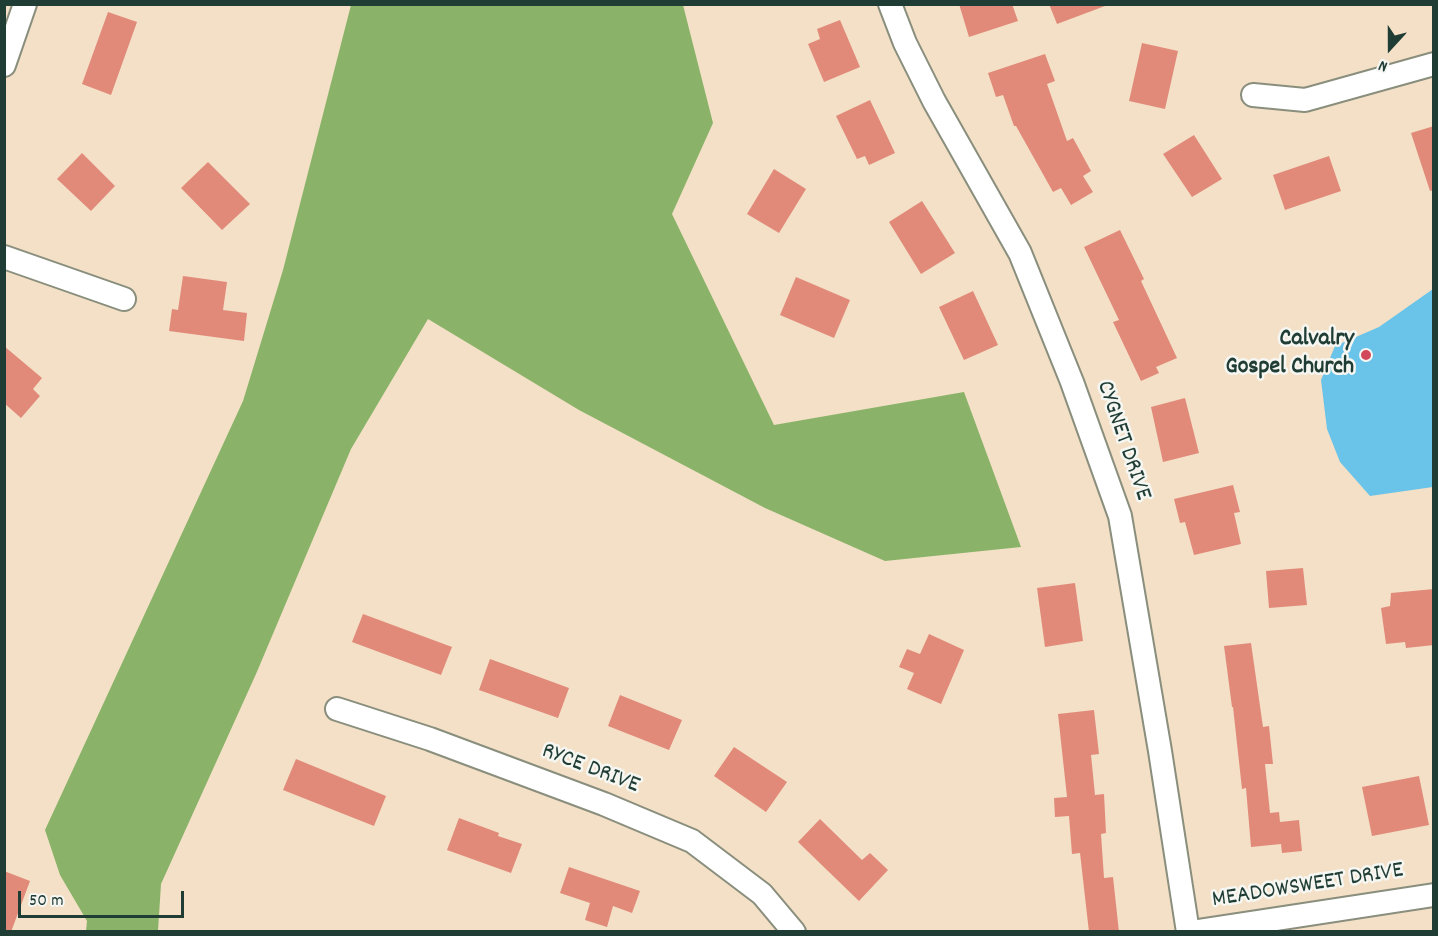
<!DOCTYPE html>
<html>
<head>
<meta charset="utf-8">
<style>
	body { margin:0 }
	#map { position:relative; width:1438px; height:936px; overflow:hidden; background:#f3e0c6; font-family:Dekko,sans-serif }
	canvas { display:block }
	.frame { position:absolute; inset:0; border:6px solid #1f3d34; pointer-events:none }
	.north { position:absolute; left:1360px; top:18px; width:60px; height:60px; -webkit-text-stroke:4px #f6f6f2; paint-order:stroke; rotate:201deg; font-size:16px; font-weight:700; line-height:24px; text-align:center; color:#1f3d34 }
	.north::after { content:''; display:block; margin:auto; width:21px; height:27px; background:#1f3d34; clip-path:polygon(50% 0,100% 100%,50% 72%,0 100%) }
	.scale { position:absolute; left:18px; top:891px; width:166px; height:27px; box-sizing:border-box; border:3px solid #1f3d34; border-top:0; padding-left:8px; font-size:18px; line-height:21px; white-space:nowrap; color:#1f3d34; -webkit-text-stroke:4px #f6f6f2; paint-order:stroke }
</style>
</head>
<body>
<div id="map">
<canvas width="1438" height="936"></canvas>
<div class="frame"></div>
<div class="north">N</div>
<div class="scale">50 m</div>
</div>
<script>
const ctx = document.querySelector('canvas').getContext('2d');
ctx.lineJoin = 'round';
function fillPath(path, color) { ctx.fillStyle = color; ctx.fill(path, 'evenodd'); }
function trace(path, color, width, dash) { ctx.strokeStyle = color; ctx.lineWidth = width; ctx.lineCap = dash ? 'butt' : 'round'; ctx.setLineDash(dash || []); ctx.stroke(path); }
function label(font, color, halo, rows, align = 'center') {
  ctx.font = font + ' Dekko,sans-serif'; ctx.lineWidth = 5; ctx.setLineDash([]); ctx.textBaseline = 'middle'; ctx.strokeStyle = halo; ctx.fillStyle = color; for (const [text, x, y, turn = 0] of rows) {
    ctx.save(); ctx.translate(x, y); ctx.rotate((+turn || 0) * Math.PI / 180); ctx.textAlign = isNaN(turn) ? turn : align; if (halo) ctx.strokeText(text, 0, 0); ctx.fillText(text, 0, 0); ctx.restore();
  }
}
const forest = new Path2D(`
	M 351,5 L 683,5 L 713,123 L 672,214 L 774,425 L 964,392 L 1021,547 L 885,561 L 765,508 L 579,410 L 428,319 L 351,449 L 256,674 L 161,884 L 158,931 L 86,931 L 87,921 L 60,875 L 45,830 L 243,401 L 283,270 Z`);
const water = new Path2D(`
	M 1433,289 L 1434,376 L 1432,383 L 1434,407 L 1433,487 L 1370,496 L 1340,462 L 1327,429 L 1321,380 L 1335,346 L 1379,327 Z`);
const building = new Path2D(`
	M 959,4 L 1012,4 L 1018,21 L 969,37 Z
	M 1049,4 L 1104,4 L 1105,6 L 1057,24 Z
	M 108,12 L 137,22 L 111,95 L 82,84 Z
	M 840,20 L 860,67 L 824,82 L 808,44 L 820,39 L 817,29 Z
	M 1142,43 L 1178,51 L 1165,109 L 1129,101 Z
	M 1045,54 L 1055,81 L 1047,84 L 1067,141 L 1073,138 L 1091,171 L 1083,176 L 1093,192 L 1071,205 L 1061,188 L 1053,192 L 1016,126 L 1014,126 L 1003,95 L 996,97 L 988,73 Z
	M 870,100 L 895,153 L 869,165 L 865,156 L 857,159 L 836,116 Z
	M 1434,126 L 1434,190 L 1430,191 L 1411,133 Z
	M 1194,135 L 1222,179 L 1192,197 L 1163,154 Z
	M 82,153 L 115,186 L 91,211 L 57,179 Z
	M 1329,156 L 1341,191 L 1285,210 L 1273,175 Z
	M 208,162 L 250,204 L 222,230 L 181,188 Z
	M 774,169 L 806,189 L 779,233 L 747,214 Z
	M 922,201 L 955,253 L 921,274 L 889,222 Z
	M 1120,230 L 1144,279 L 1141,281 L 1177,358 L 1156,367 L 1159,373 L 1141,381 L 1113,322 L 1119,320 L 1084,247 Z
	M 183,276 L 227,282 L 223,310 L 247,313 L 244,341 L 169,331 L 172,309 L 178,310 Z
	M 796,277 L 850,300 L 834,338 L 780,315 Z
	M 973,291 L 998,345 L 964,360 L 939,307 Z
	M 4,346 L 42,378 L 33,389 L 40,396 L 21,418 L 4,403 Z
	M 1185,398 L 1199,453 L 1163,462 L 1151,407 Z
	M 1233,485 L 1240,512 L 1234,513 L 1241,544 L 1194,555 L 1185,522 L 1180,523 L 1174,499 Z
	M 1303,568 L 1307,605 L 1269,608 L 1266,571 Z
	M 1075,583 L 1083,641 L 1045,647 L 1037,588 Z
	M 1434,589 L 1434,645 L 1406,648 L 1405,642 L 1386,644 L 1381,608 L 1390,606 L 1391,593 Z
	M 363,614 L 452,647 L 441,675 L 352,642 Z
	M 929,634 L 964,650 L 941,704 L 907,689 L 914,673 L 899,667 L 907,649 L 920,654 Z
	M 1251,643 L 1263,727 L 1269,726 L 1273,764 L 1265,764 L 1270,813 L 1279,812 L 1280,822 L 1299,820 L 1302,851 L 1282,853 L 1281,844 L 1251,847 L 1246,788 L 1242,789 L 1233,707 L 1232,707 L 1224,646 Z
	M 490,659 L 569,688 L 558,718 L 479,690 Z
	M 620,695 L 682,720 L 669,750 L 608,726 Z
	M 1094,710 L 1099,754 L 1091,755 L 1095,795 L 1104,794 L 1106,833 L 1101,834 L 1104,878 L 1113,877 L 1119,932 L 1089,932 L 1080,853 L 1072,854 L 1069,816 L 1055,817 L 1054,798 L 1067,797 L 1058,714 Z
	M 734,747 L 787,782 L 766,812 L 714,776 Z
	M 296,759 L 386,796 L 374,826 L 283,790 Z
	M 1419,776 L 1429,825 L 1372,836 L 1362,787 Z
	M 459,818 L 499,833 L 498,836 L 522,844 L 511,873 L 447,850 Z
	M 820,819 L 862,860 L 870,853 L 888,870 L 859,901 L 798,842 Z
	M 569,867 L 640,891 L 632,913 L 613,906 L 607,927 L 585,920 L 590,903 L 560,893 Z
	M 4,871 L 30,881 L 11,932 L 4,932 Z`);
const minor = new Path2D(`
	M 890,4 L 905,43 L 934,101 L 1020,253 L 1072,382 L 1120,516 L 1160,751 L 1188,932
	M 4,65 L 25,4
	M 1253,95 L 1305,100 L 1434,64
	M 4,257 L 124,299
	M 337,709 L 430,739 L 604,804 L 692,841 L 762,894 L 794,932
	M 1191,932 L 1434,895`);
const markers = [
	[1366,355,6,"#d1495b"]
];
const poiNames = [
	["Calvalry",1354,341],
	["Gospel Church",1354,369]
];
const streetNames = [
	["CYGNET DRIVE",1122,441,71],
	["RYCE DRIVE",590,770,21],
	["MEADOWSWEET DRIVE",1308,887,-9]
];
fillPath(forest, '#8ab369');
fillPath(water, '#6ac3e8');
fillPath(building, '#e18a7a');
trace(minor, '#898e7d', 26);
trace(minor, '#fff', 22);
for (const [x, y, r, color] of markers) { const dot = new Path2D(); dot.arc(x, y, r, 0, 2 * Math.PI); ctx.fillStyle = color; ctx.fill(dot); trace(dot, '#f6f6f2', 2); }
label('bold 24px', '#1f3d34', '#f6f6f2', poiNames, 'right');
label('24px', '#1f3d34', '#f6f6f2', streetNames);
</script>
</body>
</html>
